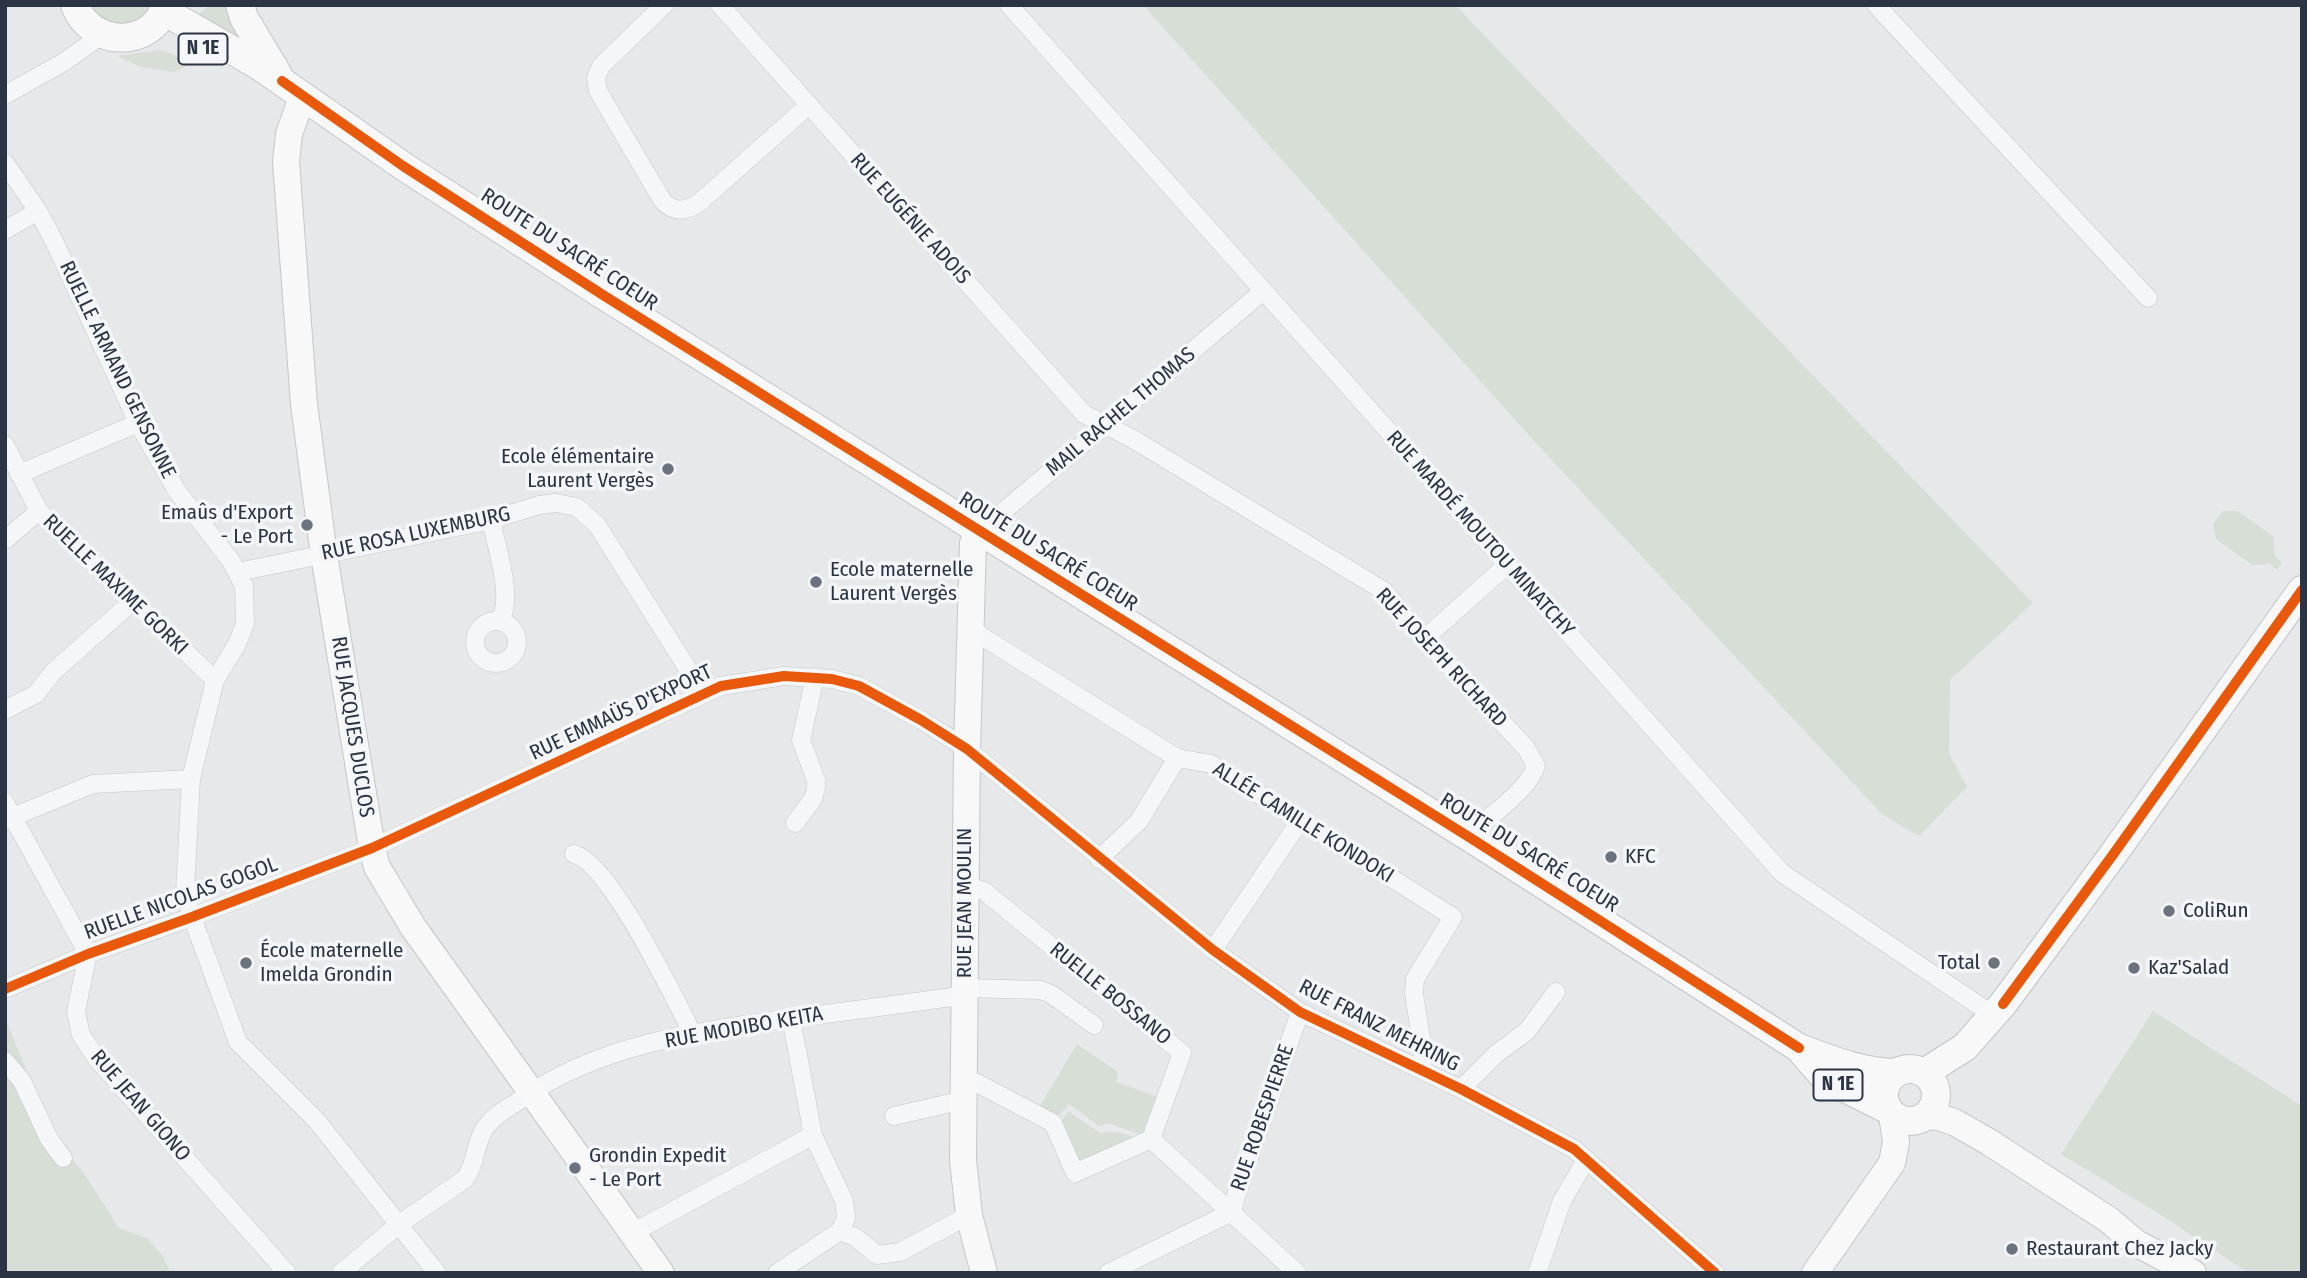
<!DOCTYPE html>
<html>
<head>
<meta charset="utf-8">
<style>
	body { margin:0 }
	#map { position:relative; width:2307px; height:1278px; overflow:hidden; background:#e6e8ea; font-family:"Fira Sans Condensed",sans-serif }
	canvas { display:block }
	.frame { position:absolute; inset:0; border:7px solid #2b3445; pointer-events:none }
</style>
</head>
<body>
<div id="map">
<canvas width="2307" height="1278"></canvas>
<div class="frame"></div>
</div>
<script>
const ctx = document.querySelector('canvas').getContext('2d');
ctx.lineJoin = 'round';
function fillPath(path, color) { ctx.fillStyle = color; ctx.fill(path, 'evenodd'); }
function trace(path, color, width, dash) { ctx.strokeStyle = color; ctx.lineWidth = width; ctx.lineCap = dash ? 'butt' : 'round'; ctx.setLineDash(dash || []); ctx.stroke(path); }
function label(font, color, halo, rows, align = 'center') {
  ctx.font = font + ' "Fira Sans Condensed",sans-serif'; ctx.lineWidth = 7; ctx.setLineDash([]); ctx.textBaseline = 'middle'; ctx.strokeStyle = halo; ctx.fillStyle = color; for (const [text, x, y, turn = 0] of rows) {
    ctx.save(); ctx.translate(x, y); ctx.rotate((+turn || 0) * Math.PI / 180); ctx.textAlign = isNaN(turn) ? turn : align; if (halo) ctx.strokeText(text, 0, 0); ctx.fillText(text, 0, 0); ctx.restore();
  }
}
const green = new Path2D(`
	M 85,5 L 152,5 C 143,21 132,23 115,28 Z
	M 208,5 L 237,8 L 247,39 L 219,30 L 197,17 Z
	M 1143,5 L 1455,5 L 2033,603 L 1950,680 L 1949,753 L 1967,787 L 1919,836 L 1882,814 L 1535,442 Z
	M 160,50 L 195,62 L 174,72 L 140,67 L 118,56 Z
	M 2223,511 L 2238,511 L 2273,536 L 2275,556 L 2282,562 L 2277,570 L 2270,564 L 2252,565 L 2216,539 L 2213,524 Z
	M 2153,1011 L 2302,1106 L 2302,1273 L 2249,1273 L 2166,1218 L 2061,1154 Z
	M 5,1018 L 54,1137 L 83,1172 L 119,1228 L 147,1238 L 162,1255 L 171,1273 L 5,1273 Z
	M 1077,1044 L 1118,1072 L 1116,1082 L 1156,1096 L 1142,1135 L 1108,1123 L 1099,1126 L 1069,1104 L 1058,1117 L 1040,1106 Z
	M 1068,1111 L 1100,1133 C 1116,1129 1129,1135 1143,1141 L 1095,1162 L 1072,1159 L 1059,1125 Z`);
const street = new Path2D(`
	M 664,5 L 601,66 L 596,78 L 598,91 L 662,200 C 674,214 687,211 700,202 L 809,105
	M 720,5 L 1084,414 L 1133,439 L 1384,591 L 1416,630 L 1526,748 L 1536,766 C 1527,793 1488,815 1469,837
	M 1009,5 L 1782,873 L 1993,1015
	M 1876,5 L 2148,298
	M 5,95 L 64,62 L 102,35
	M 5,163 L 38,211 L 54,241 L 138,423 L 177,491 L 231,561 L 244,586 L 245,624 L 237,644 L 215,680 L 191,779 L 185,892 L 192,917 L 238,1042 L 317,1121 L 437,1273
	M 5,230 L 38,211
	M 5,445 L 39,511 L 215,680
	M 19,474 L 138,423
	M 491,520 C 496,546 514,598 500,620
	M 979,532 L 1262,292
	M 5,540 L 39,511
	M 238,572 L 491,520 L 539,505 L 556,503 L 577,507 L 597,525 L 703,693
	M475 642a21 21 0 1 1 42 0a21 21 0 1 1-42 0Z
	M 970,629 L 1177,758 L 1211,764 L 1453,917 L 1415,979 L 1414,994 L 1423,1051 L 1422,1070
	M 1424,639 L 1507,565
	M 5,710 L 36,694 L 53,672 L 133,601
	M 5,803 L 88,954 L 76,1011 L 81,1035 L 97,1059 L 287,1273
	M 5,820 L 93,784 L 191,779
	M 795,823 L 813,799 L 816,788 L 816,780 L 801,740 L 815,677
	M 574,854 C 608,862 669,988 687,1022 L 691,1034
	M 1099,859 L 1139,821 L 1177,758
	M 1213,950 L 1300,821
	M 965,988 L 1041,990 L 1051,994 L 1094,1025
	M 5,989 L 88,954 L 192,917 L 372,848 L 721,686 L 784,676 L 832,679 L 859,686 L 921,720 L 967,749 L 1213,950 L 1300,1012 L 1461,1089 L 1574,1149 L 1715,1273
	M 791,1018 L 813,1135 L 844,1201 L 846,1218 L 840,1231
	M 5,1061 L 22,1081 L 49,1139 L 63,1158
	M 964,1082 L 977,1083 L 1053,1123 L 1075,1173 L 1151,1139 L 1182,1053 L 984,891 L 965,885
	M 1461,1089 L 1496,1054 L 1527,1031 L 1556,992
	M 894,1116 L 964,1100
	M 1151,1139 L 1297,1273
	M 840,1231 L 855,1237 L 877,1255 L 900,1252 L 969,1215
	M 632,1233 L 813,1135
	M 341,1273 L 398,1225 L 465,1179 C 478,1161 474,1138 490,1122 C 498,1113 510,1107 520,1100 C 601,1042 706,1030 802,1017 C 856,1010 911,1003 965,995
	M 777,1273 L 840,1231
	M 1108,1273 L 1232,1212 L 1237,1192 L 1300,1012
	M 1537,1273 L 1562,1201 L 1586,1160`);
const secondary = new Path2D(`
	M 303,95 L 289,134 L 286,162 L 304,404 L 324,555 L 372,848 L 377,867 L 413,927 L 661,1273
	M 979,532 L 973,543 L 967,749 L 963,1160 L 969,1215 L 984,1273
	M 1924,1118 L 1935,1116 L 1954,1122 L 1989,1142 L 2109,1220 L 2136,1243 L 2193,1273
	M 1815,1273 L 1892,1163 L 1896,1142 L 1892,1115`);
const primary = new Path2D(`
	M 75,5 C 90,47 152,50 166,5
	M 240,5 L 244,18 L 277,73
	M 164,11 L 258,65 L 403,166 L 603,295 L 1469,837 L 1799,1048 C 1832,1060 1860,1072 1896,1073
	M 1803,1053 L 1825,1078 L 1887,1109
	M1884 1095a26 26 0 1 1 52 0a26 26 0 1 1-52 0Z
	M 1924,1073 L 1965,1047 L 2003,1004 L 2112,856 L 2302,590`);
const cycleway = new Path2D(`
	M 282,81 L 403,166 L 603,295 L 1469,837 L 1799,1048
	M 5,989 L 88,954 L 192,917 L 372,848 L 721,686 L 784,676 L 832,679 L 859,686 L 921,720 L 967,749 L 1213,950 L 1300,1012 L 1461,1089 L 1574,1149 L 1715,1273
	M 2003,1004 L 2112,856 L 2302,590`);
const markers = [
	[668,469,7,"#6c737f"],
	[307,525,7,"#6c737f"],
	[816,582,7,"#6c737f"],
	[1611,857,7,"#6c737f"],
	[2169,911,7,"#6c737f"],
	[246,963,7,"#6c737f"],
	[1994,963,7,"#6c737f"],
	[2134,968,7,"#6c737f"],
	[575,1168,7,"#6c737f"],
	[2012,1249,7,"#6c737f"]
];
const shields = [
	[203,49,49],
	[1838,1085,49]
];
const shieldNames = [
	["N 1E",203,49],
	["N 1E",1838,1085]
];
const streetNames = [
	["RUE EUGÉNIE ADOIS",910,219,48],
	["ROUTE DU SACRÉ COEUR",569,250,33],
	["RUELLE ARMAND GENSONNE",117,370,64],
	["MAIL RACHEL THOMAS",1121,412,-40],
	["RUE ROSA LUXEMBURG",416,534,-12],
	["RUE MARDÉ MOUTOU MINATCHY",1480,534,48],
	["ROUTE DU SACRÉ COEUR",1048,552,32],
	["RUELLE MAXIME GORKI",115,585,44],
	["RUE JOSEPH RICHARD",1441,658,47],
	["RUE EMMAÜS D'EXPORT",621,713,-25],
	["RUE JACQUES DUCLOS",352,727,81],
	["ALLÉE CAMILLE KONDOKI",1303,823,32],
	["ROUTE DU SACRÉ COEUR",1529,853,32],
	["RUELLE NICOLAS GOGOL",181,899,-20],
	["RUE JEAN MOULIN",965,903,-90],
	["RUELLE BOSSANO",1110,994,39],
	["RUE FRANZ MEHRING",1379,1026,27],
	["RUE MODIBO KEITA",744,1028,-10],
	["RUE JEAN GIONO",140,1106,49],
	["RUE ROBESPIERRE",1263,1118,-71]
];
const poiNames = [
	["Ecole élémentaire",654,457,"right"],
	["Laurent Vergès",654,481,"right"],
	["Emaûs d'Export",293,513,"right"],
	["- Le Port",293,537,"right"],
	["Ecole maternelle",830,570],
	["Laurent Vergès",830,594],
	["KFC",1625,857],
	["ColiRun",2183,911],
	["École maternelle",260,951],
	["Imelda Grondin",260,975],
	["Total",1980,963,"right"],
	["Kaz'Salad",2148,968],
	["Grondin Expedit",589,1156],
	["- Le Port",589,1180],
	["Restaurant Chez Jacky",2026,1249]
];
fillPath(green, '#d6ded6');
trace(street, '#c4c6c8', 19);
trace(secondary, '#c4c6c8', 28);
trace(primary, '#c2c5c8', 30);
trace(street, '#f5f6f7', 18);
trace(secondary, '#f8f8f8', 26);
trace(primary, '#f8f8f8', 28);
trace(cycleway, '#e8590c', 10);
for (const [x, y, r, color] of markers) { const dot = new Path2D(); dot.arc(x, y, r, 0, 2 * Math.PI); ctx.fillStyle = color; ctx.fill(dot); trace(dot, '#f4f6f9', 2.5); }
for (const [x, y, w] of shields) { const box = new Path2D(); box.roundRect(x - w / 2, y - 15.5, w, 31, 5); ctx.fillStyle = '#f4f6f9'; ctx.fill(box); trace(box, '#2b3445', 2); }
label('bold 19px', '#2b3445', null, shieldNames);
label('21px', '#2b3445', '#f4f6f9', streetNames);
label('21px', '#2b3445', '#f4f6f9', poiNames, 'left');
</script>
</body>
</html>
